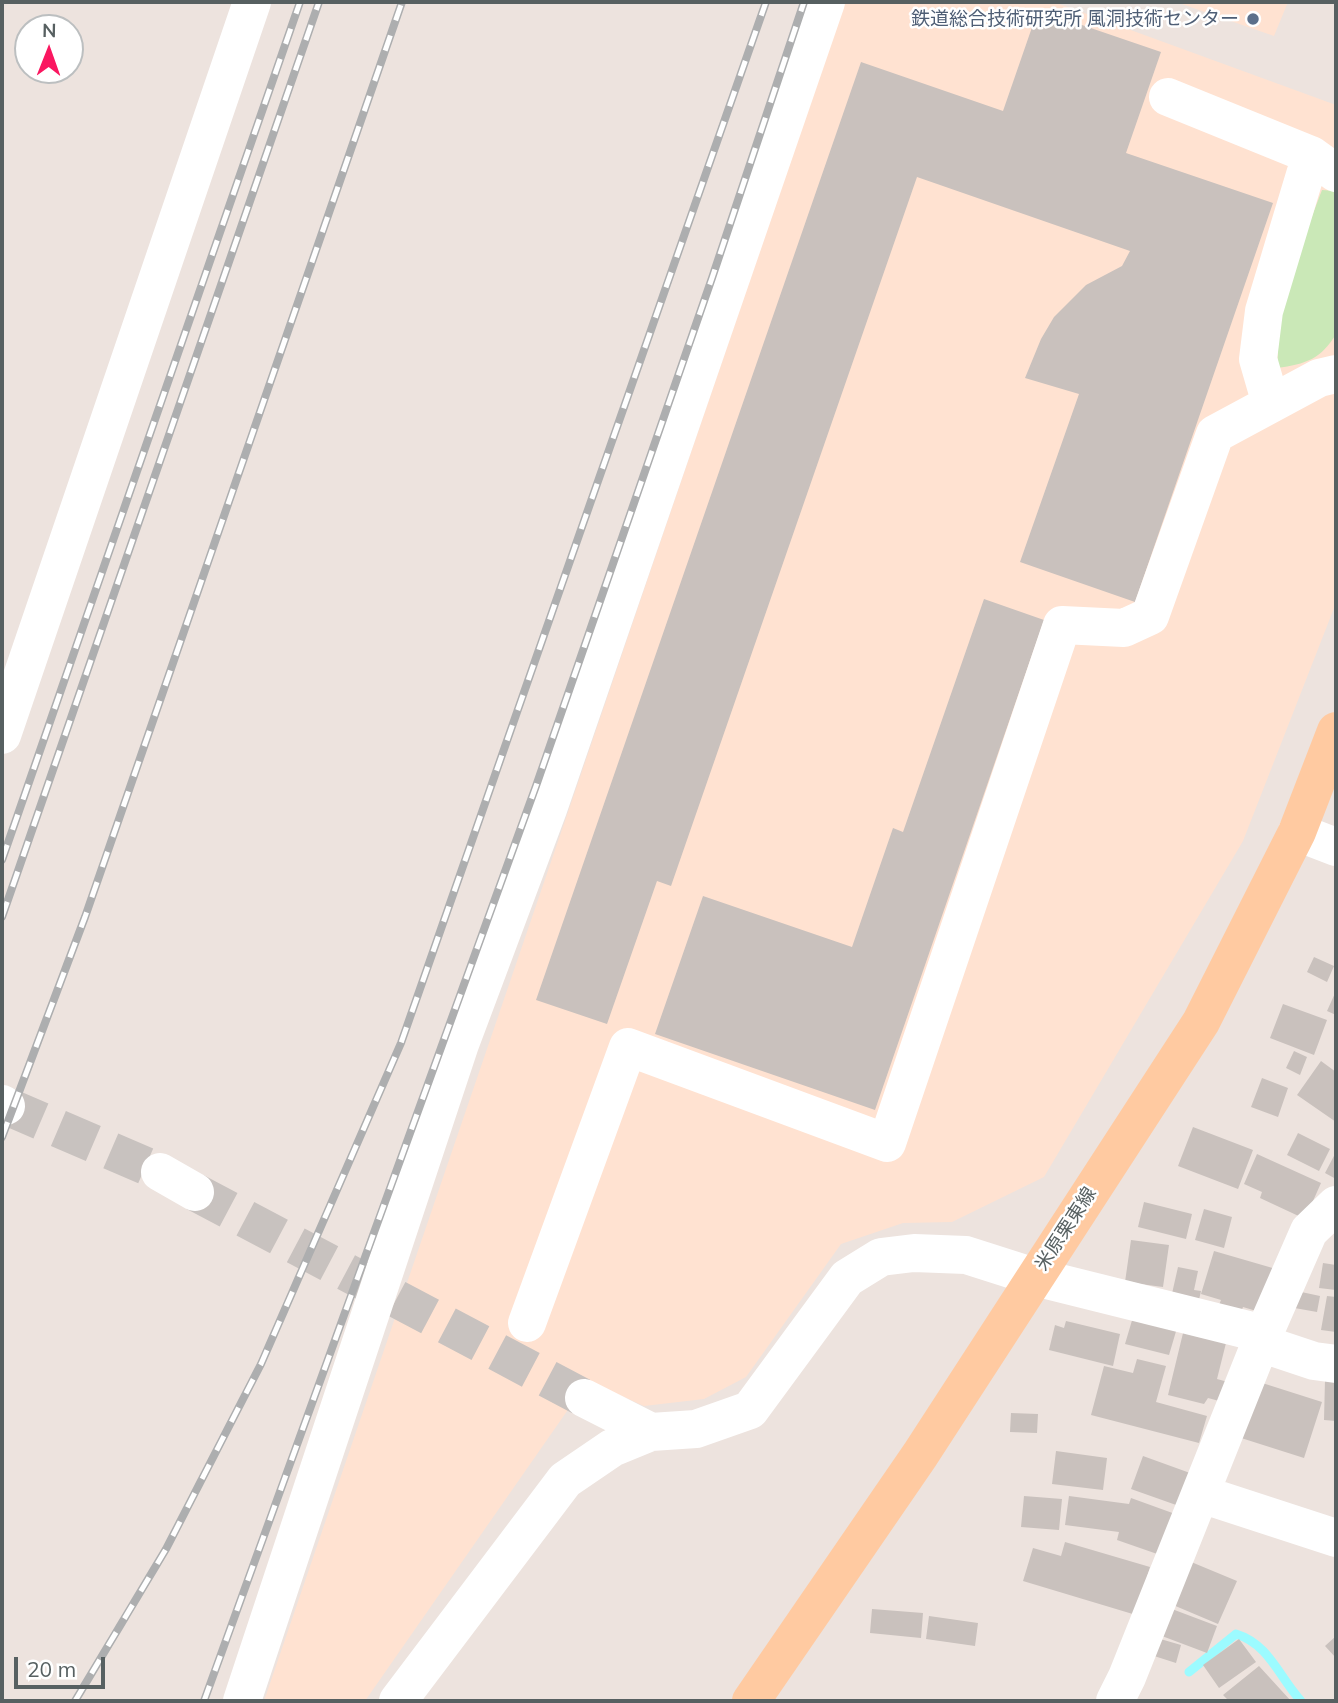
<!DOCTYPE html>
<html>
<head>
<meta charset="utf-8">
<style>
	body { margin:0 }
	#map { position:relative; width:1338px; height:1703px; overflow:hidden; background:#ede3de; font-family:Mulish,sans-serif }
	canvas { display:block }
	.frame { position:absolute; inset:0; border:4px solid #576061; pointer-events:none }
	.north { position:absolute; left:14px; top:14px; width:70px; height:70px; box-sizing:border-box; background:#fff; border:2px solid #bcbfc0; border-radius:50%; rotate:1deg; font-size:19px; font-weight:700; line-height:28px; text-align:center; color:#576061 }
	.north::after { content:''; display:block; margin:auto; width:24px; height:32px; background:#fa1760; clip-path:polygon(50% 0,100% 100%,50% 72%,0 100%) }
	.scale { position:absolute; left:14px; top:1657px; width:91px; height:32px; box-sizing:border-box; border:4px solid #576061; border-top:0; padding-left:9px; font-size:21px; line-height:24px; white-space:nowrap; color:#576061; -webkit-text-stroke:5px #fff; paint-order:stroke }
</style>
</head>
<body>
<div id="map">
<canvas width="1338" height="1703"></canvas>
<div class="frame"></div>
<div class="north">N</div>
<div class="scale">20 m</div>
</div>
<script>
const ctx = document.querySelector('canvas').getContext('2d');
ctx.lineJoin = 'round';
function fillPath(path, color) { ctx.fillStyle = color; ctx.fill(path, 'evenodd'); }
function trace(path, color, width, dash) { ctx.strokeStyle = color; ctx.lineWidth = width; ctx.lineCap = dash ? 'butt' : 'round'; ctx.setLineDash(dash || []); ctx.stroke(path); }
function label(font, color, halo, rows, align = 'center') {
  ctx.font = font + ' Mulish,"Noto Sans JP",sans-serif'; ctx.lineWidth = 5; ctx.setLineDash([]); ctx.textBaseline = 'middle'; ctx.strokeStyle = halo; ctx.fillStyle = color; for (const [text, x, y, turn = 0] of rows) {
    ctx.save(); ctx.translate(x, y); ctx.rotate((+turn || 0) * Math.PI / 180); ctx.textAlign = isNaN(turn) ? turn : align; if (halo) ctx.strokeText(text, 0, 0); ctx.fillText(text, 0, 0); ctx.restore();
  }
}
const commercial = new Path2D(`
	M 845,2 L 1054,2 L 1336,105 L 1336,603 L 1243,841 L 1044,1177 L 952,1222 L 903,1223 L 841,1244 L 746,1377 L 704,1399 L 644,1406 L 588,1381 L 365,1701 L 264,1701 Z
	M 1176,2 L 1288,2 L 1274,36 Z`);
const green = new Path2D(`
	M 1322,190 L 1336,191 L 1336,334 C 1321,359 1306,364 1277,368 L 1281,297 Z`);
const stream = new Path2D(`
	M 1189,1672 L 1236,1634 C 1269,1644 1279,1677 1301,1701`);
const building = new Path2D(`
	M 1038,10 L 1161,52 L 1126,153 L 1273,203 L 1135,602 L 1020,562 L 1079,394 L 1025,378 L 1041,339 L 1054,317 L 1086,285 L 1122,266 L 1130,251 L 917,177 L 671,886 L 657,881 L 607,1024 L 536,1000 L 861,62 L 1003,111 Z
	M 984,599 L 1044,620 L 875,1110 L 655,1034 L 703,896 L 852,947 L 893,828 L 903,832 Z
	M 1314,957 L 1334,966 L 1327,982 L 1307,972 Z
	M 1336,991 L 1336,1015 L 1327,1011 Z
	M 1283,1004 L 1327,1020 L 1314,1055 L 1270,1038 Z
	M 1294,1051 L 1307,1057 L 1300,1075 L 1286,1068 Z
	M 1321,1061 L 1336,1072 L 1336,1122 L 1297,1095 Z
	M 1262,1078 L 1288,1088 L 1278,1117 L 1251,1107 Z
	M 1193,1127 L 1253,1150 L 1238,1189 L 1178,1166 Z
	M 1298,1133 L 1330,1149 L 1319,1171 L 1287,1155 Z
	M 1336,1152 L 1336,1179 L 1325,1173 Z
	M 1257,1154 L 1321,1183 L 1305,1219 L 1260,1198 L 1262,1192 L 1244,1184 Z
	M 1144,1202 L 1192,1214 L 1186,1239 L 1138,1227 Z
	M 1204,1209 L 1232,1217 L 1224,1248 L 1195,1240 Z
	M 1131,1240 L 1169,1245 L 1163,1287 L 1125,1282 Z
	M 1214,1251 L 1276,1269 L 1263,1313 L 1243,1307 L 1241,1312 L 1219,1305 L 1221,1300 L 1201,1294 Z
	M 1323,1263 L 1336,1265 L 1336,1290 L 1319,1288 Z
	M 1178,1267 L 1198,1271 L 1194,1290 L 1201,1291 L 1198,1304 L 1171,1298 Z
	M 1292,1290 L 1320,1296 L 1317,1312 L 1289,1307 Z
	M 1327,1296 L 1336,1297 L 1336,1332 L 1321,1330 Z
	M 1133,1317 L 1177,1328 L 1169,1355 L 1125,1344 Z
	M 1066,1321 L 1120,1334 L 1113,1366 L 1049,1350 L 1055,1325 L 1064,1328 Z
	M 1184,1329 L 1227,1339 L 1217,1379 L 1228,1382 L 1223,1402 L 1208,1398 L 1204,1404 L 1168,1395 Z
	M 1137,1359 L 1166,1366 L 1156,1402 L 1207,1416 L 1199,1443 L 1091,1415 L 1104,1366 L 1133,1373 Z
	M 1325,1380 L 1336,1380 L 1336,1421 L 1324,1420 Z
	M 1256,1381 L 1322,1402 L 1304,1458 L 1238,1437 Z
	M 1011,1413 L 1038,1414 L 1037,1433 L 1010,1432 Z
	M 1056,1451 L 1107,1458 L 1103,1490 L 1052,1484 Z
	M 1143,1456 L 1190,1473 L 1179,1506 L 1131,1489 Z
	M 1024,1496 L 1062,1499 L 1059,1530 L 1021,1527 Z
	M 1069,1496 L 1129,1504 L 1131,1498 L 1178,1515 L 1163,1556 L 1117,1540 L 1119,1532 L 1065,1525 Z
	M 1065,1542 L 1150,1567 L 1136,1615 L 1023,1581 L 1033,1548 L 1061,1556 Z
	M 1184,1559 L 1237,1581 L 1218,1624 L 1166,1602 Z
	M 1164,1606 L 1217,1626 L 1207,1653 L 1154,1633 Z
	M 872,1609 L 923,1613 L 921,1638 L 870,1633 Z
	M 929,1616 L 978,1623 L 975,1646 L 926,1639 Z
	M 1336,1636 L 1336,1658 L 1325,1646 Z
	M 1157,1638 L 1181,1645 L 1176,1663 L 1151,1655 Z
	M 1239,1639 L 1256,1662 L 1219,1688 L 1203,1665 Z
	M 1259,1666 L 1291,1701 L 1229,1701 L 1223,1695 Z`);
const minorTunnel = new Path2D(`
	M 6,1106 L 160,1172
	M 195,1192 L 584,1398`);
const minor = new Path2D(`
	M 1168,97 L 1311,155 L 1336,173
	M 1271,404 L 1258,359 L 1264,311 L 1311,155
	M 2,735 L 252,2
	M 1297,832 L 1336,847
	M 2,1104 L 6,1106
	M 160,1172 L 195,1192
	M 527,1323 L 628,1047 L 887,1143 L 1062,625 L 1124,628 L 1150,616 L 1215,434 L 1319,378 L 1336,374
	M 1260,1343 L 1314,1361 L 1336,1364
	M 584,1398 L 651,1432
	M 1201,1494 L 1336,1538
	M 242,1701 L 460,1044 L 548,809 L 826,2
	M 398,1701 L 565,1480 L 612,1448 L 651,1432 L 696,1429 L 750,1410 L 847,1278 L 881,1257 L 914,1253 L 966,1255 L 1035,1277 L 1264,1334 L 1309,1231 L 1336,1205
	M 1115,1701 L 1127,1677 L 1264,1334`);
const major = new Path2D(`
	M 751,1701 L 920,1455 L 1201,1022 L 1297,832 L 1336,731`);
const rail = new Path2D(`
	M 2,860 L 300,2
	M 2,917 L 319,2
	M 2,1137 L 85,917 L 402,2
	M 75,1701 L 166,1549 L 261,1364 L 401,1043 L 766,2
	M 204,1701 L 536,786 L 712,278 L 804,2`);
const markers = [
	[1253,19,7,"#5c6f8a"]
];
const serviceNames = [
	["鉄道総合技術研究所 風洞技術センター",1239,19]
];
const streetNames = [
	["米原栗東線",1066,1229,-57]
];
fillPath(commercial, '#ffe2d1');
fillPath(green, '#cae8b7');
trace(stream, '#9cfbff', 9);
fillPath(building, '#c9c1bd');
trace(minorTunnel, '#c8c2bf', 38, [38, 19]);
trace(minor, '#fff', 38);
trace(major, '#ffcaa1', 38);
trace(rail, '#adaeaf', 8);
trace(rail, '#fff', 5, [16]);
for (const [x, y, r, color] of markers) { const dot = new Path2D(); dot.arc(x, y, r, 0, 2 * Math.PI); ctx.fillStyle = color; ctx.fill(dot); trace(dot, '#fff', 2.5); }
label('19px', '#4e5e75', '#fff', serviceNames, 'right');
label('19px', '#576061', '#fff', streetNames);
</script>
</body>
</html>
